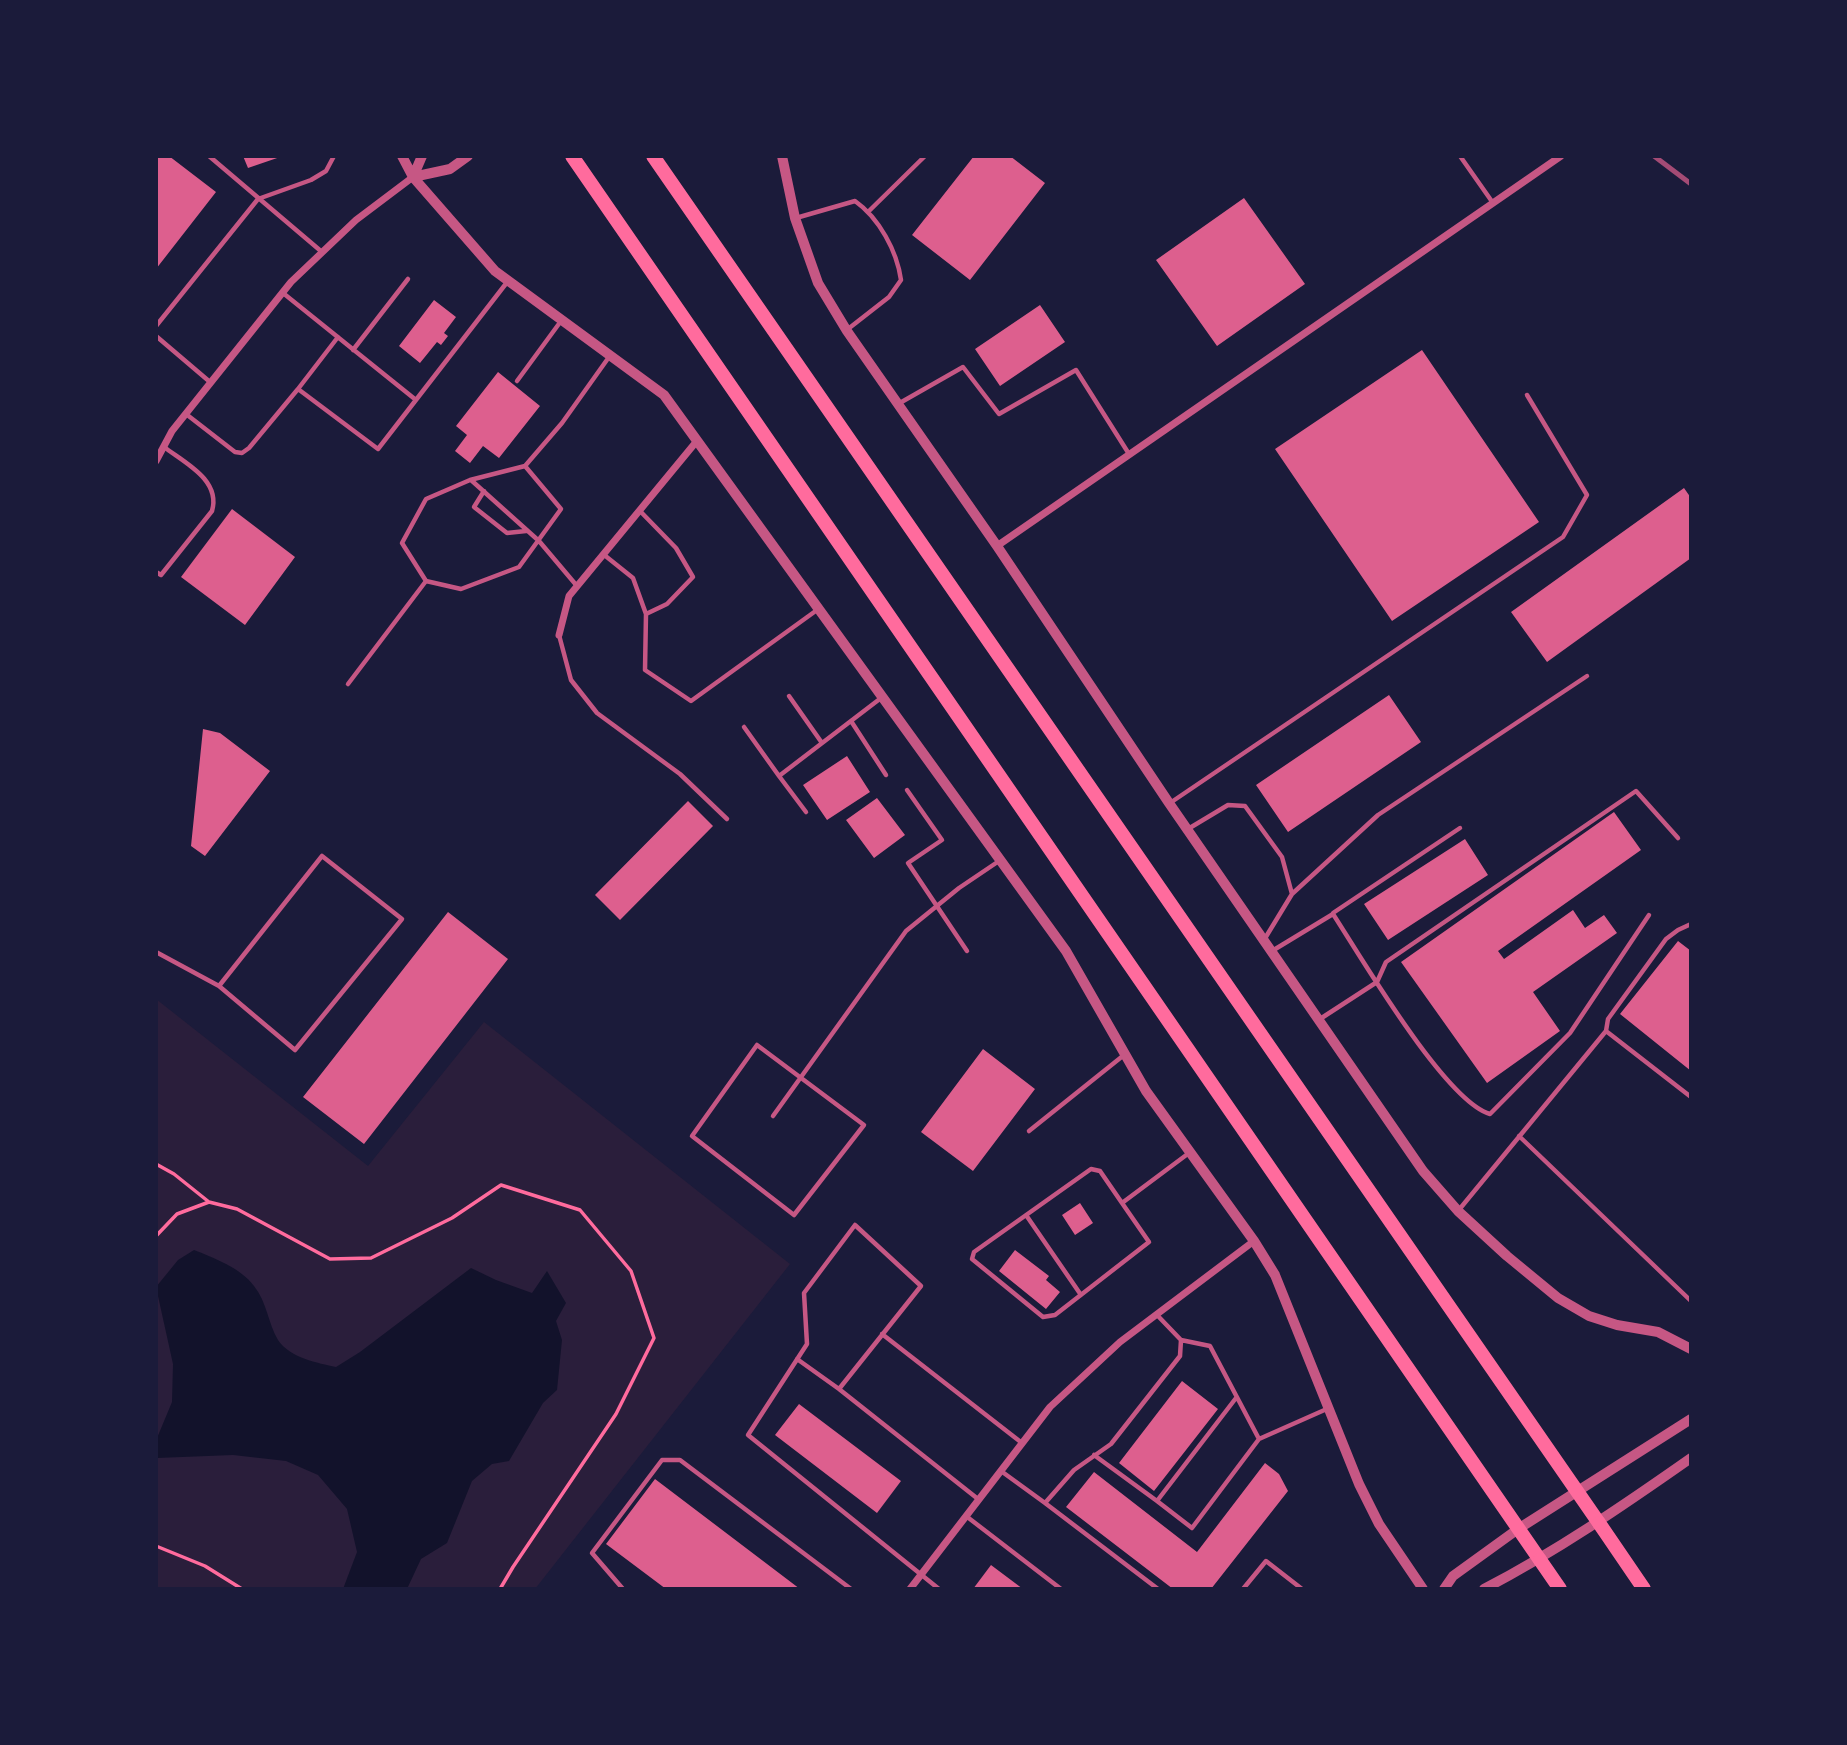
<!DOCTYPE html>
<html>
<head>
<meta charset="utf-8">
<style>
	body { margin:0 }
	#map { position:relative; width:1847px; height:1745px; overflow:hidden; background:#1b1b3a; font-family:"Alegreya Sans",sans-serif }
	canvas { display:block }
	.frame { position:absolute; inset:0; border:158px solid #1b1b3a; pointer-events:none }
</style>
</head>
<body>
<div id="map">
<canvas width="1847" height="1745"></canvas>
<div class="frame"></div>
</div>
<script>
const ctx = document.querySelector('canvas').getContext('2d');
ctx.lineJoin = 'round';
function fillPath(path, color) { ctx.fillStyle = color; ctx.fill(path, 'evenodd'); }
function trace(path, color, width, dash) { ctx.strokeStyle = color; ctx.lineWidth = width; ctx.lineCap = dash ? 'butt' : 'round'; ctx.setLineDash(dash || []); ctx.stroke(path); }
const green = new Path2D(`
	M 156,999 L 368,1166 L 484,1022 L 790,1264 L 535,1589 L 156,1589 Z`);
const water = new Path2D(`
	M 194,1250 C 214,1258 241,1268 254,1286 C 267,1302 268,1323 278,1340 C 290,1358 318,1363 336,1367 L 360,1352 L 471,1268 L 496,1280 L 532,1293 L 547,1271 L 566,1303 L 556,1321 L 562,1340 L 557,1390 L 543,1403 L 509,1461 L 492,1464 L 472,1481 L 447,1543 L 421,1559 L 407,1589 L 343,1589 L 357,1552 L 347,1509 L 318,1475 L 286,1461 L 233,1455 L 157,1458 L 157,1438 L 172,1402 L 173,1364 L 156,1287 L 178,1260 Z`);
const building = new Path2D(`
	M 156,156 L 169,156 L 216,192 L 156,269 Z
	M 243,156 L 283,156 L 248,168 Z
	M 974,156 L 1010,156 L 1045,183 L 970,280 L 912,235 Z
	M 1244,198 L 1305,284 L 1217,346 L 1156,260 Z
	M 434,300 L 456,317 L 444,333 L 448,336 L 441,345 L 437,342 L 420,363 L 399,346 Z
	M 1040,305 L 1065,342 L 1000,386 L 975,349 Z
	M 1422,350 L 1539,522 L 1392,621 L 1275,449 Z
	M 498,372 L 540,406 L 499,458 L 483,446 L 470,463 L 455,451 L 467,435 L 456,426 Z
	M 1684,488 L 1691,498 L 1691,558 L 1547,662 L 1511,612 Z
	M 232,509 L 295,557 L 245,625 L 181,577 Z
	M 1389,695 L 1421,742 L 1288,832 L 1256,785 Z
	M 203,729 L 220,733 L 270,771 L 205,856 L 191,846 Z
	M 847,756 L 870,792 L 827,820 L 803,785 Z
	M 877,798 L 905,835 L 874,858 L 846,820 Z
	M 688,801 L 713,826 L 620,920 L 595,895 Z
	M 1614,812 L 1641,850 L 1498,951 L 1504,959 L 1573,910 L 1585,928 L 1604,915 L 1617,933 L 1533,992 L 1560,1031 L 1487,1083 L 1401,962 Z
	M 1465,839 L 1488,875 L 1388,940 L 1364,904 Z
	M 448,912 L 508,959 L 364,1144 L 303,1097 Z
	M 1678,941 L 1691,951 L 1691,1071 L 1620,1014 Z
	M 983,1049 L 1035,1089 L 973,1171 L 921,1132 Z
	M 1080,1203 L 1093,1223 L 1075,1235 L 1062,1215 Z
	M 1015,1250 L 1049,1276 L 1046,1280 L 1060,1292 L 1046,1309 L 999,1271 Z
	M 1182,1381 L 1218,1409 L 1154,1491 L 1119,1463 Z
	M 799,1404 L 901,1481 L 877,1513 L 775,1435 Z
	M 1265,1463 L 1279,1474 L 1288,1491 L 1211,1589 L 1173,1589 L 1066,1507 L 1094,1472 L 1197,1552 Z
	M 655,1479 L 800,1589 L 666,1589 L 606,1544 Z
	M 991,1565 L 1023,1589 L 973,1589 Z`);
const path = new Path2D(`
	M 156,1164 L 174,1174 L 209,1202
	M 156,1236 L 177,1214 L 209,1202 L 237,1209 L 330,1259 L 371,1258 L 452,1218 L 501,1185 L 580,1210 L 631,1271 L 654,1338 L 616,1414 L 513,1567 L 500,1589
	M 156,1546 L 205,1566 L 242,1589`);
const service = new Path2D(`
	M 209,156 L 322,252
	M 1460,156 L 1493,203
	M 869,211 L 925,156
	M 796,218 L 855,201 C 879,218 897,251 901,280 L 889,297 L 848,329
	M 283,293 L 416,400
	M 156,326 L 258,199 L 311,180 L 326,171 L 334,156
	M 156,336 L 210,382
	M 353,350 L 408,279
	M 517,381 L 561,321
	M 298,389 L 338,337
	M 898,404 L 963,367 L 999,414 L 1076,370 L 1129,454
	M 186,414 L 235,452 L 242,453 L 249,448 L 298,389 L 378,449 L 508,281
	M 525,466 L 561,509 L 519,567 L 461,589 L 426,581 L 402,543 L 426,499 L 470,480 L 525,466 L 562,423 L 609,357
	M 471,480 L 539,541 L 577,586
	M 484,491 L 474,507 L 507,533 L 526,531
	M 603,554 L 633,578 L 646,614 L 667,604 L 693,577 L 676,548 L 640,511
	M 156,572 L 161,575 L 212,511 C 221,480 185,463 164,447
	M 646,614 L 645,670 L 691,701 L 817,610
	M 559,635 L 571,680 L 597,713 L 680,774 L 727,819
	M 348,684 L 426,581
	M 789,696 L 822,743
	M 851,721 L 886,775
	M 744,727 L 779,776
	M 907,790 L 942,840 L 908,863 L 967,951
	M 1170,803 L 1563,537 L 1587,495 L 1527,395
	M 806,812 L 779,776 L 881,698
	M 1188,829 L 1228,805 L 1245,806 L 1282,857 L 1292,894 L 1264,940
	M 1292,894 L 1378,815 L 1587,676
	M 1333,913 L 1460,828
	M 1272,951 L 1333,914 C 1361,957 1445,1101 1490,1114 L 1570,1033 L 1649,915
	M 156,952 L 219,986 L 295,1050 L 402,919 L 322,856 L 219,986
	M 1320,1019 L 1377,982 L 1386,962 L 1636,791 L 1678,838
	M 1606,1031 L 1608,1019 L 1666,939 L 1678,930 L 1691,924
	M 757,1045 L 864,1125 L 794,1215 L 692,1136 Z
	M 773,1116 L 906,931 L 959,888 L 999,861
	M 1029,1131 L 1124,1055
	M 1519,1136 L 1691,1301
	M 1122,1203 L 1149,1242 L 1055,1315 L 1043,1317 L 972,1259 L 974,1252 L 1091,1169 L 1100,1171 L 1122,1203 L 1189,1153
	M 1458,1211 L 1606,1031 L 1691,1097
	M 1026,1215 L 1081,1295
	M 1157,1315 L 1181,1340 L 1210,1346 L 1259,1439 L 1329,1408
	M 882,1334 L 1022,1443
	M 797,1359 L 839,1389
	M 1236,1398 L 1157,1501 L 1192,1528 L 1259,1439
	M 1094,1455 L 1157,1501
	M 1001,1471 L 1045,1503 L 1074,1470 L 1111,1444 L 1180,1356 L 1181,1340
	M 1045,1503 L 1158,1589
	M 966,1516 L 1061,1589
	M 623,1589 L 592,1553 L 662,1460 L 680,1460 L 851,1589
	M 939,1589 L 748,1435 L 807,1344 L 804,1293 L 855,1225 L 921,1286 L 839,1389 L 978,1499
	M 1243,1589 L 1266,1561 L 1302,1589`);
const minor = new Path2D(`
	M 156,461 L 172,431 L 291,282 L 356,220 L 413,177
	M 997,546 L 1561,156
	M 559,635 L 569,596 L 696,442
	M 910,1589 L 1050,1407 L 1120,1342 L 1254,1241`);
const tertiary = new Path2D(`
	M 402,156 L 413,177 L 495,271 L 664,395 L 1066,951 L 1146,1091 L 1254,1241 L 1275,1275 L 1359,1484 L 1379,1524 L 1423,1589
	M 782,156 L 795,218 L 818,283 L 847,331 L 997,546 L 1169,803 L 1423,1171 L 1458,1211 L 1507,1256 L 1558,1298 L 1589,1316 L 1617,1325 L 1658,1332 L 1691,1349
	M 413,177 L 450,169 L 468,156
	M 413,177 L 422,156
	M 1444,1589 L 1453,1576 L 1518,1529 L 1691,1419
	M 1484,1589 C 1557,1551 1624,1505 1691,1458`);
const trunk = new Path2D(`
	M 572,156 L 1540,1560
	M 653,156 L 1599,1523`);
const motorway = new Path2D(`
	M 1599,1523 L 1644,1589
	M 1540,1560 L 1560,1589`);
const rail = new Path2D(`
	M 1654,156 L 1691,184`);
fillPath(green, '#2a1e3b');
fillPath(water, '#12122b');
fillPath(building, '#dd5f8e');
trace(path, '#ff6b9d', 3.5);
trace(service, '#c65784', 4.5);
trace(minor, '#c65784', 7);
trace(tertiary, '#c65784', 10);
trace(trunk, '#ff6b9d', 14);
trace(motorway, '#ff6b9d', 14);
trace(rail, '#a44b75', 5);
</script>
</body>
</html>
